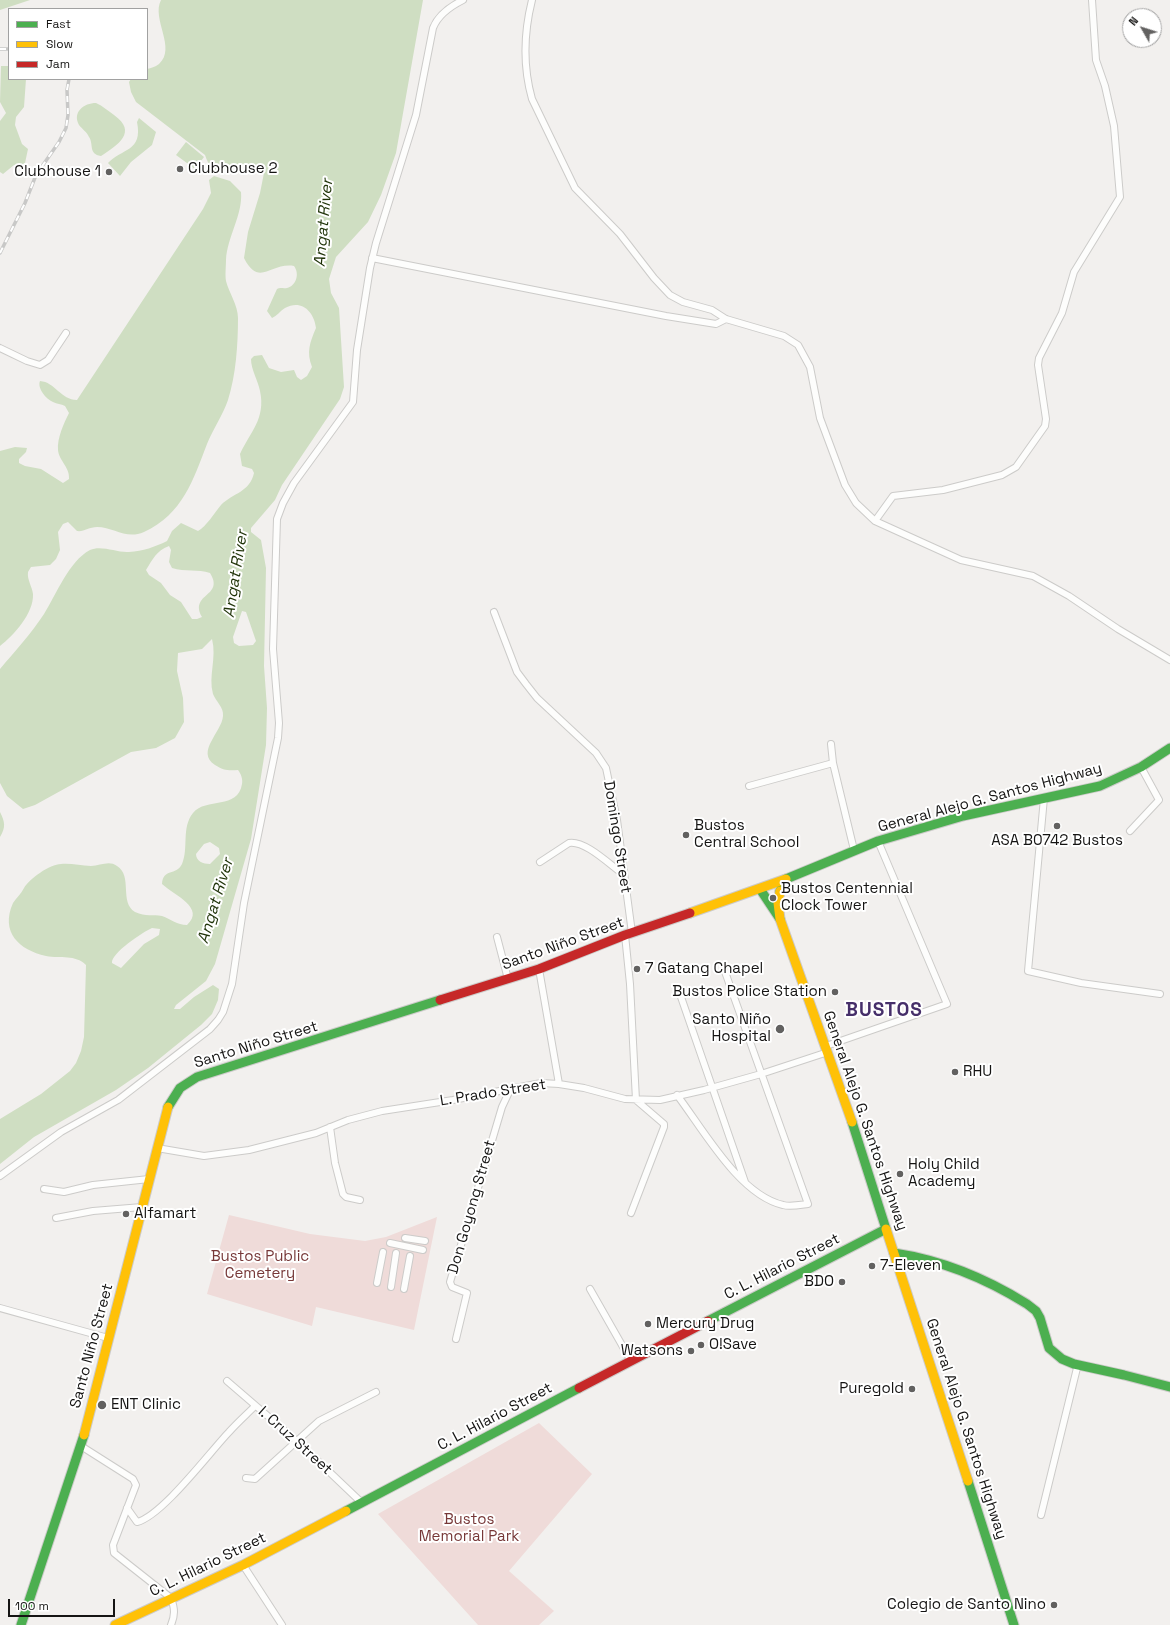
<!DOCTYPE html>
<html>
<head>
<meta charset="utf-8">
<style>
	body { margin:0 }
	#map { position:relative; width:1170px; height:1625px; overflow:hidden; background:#f2f0ee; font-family:"Space Grotesk",sans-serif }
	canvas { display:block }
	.legend { position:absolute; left:8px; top:8px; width:140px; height:72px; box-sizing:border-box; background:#fff; border:1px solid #a1a1a1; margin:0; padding:5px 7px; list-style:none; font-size:12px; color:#151413 }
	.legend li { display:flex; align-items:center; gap:8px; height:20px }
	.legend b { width:20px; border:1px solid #a1a1a1 }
	.north { position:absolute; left:1122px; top:8px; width:40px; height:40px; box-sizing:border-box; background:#fff; border:1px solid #a1a1a1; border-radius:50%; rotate:309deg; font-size:11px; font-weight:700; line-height:16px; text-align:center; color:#151413 }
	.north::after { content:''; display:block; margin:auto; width:14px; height:18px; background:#626160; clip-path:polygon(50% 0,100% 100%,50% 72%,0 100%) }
	.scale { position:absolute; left:8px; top:1599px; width:107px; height:18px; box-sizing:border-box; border:2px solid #151413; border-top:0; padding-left:5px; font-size:12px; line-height:14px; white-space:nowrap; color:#151413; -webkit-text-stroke:3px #fff; paint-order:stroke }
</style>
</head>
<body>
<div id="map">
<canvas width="1170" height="1625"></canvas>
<ul class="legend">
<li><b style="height:5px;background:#4caf50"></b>Fast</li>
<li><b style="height:5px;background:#ffc107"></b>Slow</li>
<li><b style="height:5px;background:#c62828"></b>Jam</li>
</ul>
<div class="north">N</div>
<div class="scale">100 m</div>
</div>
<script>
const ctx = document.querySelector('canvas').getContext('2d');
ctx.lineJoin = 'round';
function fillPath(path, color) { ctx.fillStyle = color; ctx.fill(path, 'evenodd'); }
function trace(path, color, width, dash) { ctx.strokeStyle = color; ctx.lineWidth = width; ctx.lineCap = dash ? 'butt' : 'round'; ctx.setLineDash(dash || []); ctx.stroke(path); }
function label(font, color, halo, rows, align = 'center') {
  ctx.font = font + ' "Space Grotesk",sans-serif'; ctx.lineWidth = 4; ctx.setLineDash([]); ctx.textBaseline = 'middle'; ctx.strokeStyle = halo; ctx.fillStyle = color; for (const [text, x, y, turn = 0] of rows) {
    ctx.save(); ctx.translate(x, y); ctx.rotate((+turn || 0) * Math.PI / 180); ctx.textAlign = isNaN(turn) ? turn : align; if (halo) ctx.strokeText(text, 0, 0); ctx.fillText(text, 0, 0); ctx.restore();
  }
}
const green = new Path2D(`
	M 229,1215 L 310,1234 L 365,1241 L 386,1237 L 437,1217 L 414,1330 L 316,1307 L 312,1326 L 207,1294 Z
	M 539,1423 L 592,1474 L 509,1571 L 554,1611 L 539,1625 L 478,1625 L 378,1514 Z`);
const water = new Path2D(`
	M 0,0 L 30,0 L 0,10 Z
	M 161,0 L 423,0 L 396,153 L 381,195 L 368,222 L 336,257 L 329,279 L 331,293 L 339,308 L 344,387 L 340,399 L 282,485 L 275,500 L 251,528 L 251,532 L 261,540 L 266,568 L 264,666 L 267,708 L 266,745 L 251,839 L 215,964 L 206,981 L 176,1005 L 174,1009 L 180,1009 L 194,997 L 213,985 L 219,989 L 218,1000 L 212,1014 L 201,1025 L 148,1068 L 116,1090 L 34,1137 L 0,1164 L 0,1119 L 41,1094 L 70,1071 L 76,1063 L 81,1051 L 84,1037 L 86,965 C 75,954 61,959 46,956 C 19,950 0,932 13,903 C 16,898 21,894 24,888 C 29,879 50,864 61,864 C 71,863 81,866 91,866 C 100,866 109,860 117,866 C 133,876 119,902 135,912 C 146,917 153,914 162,916 C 171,919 177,925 187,925 C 206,908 174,895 162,884 C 163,868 176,876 182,864 C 189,848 181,828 193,813 C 206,797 238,810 242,784 C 243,779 241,774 238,770 C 228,771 223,770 215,765 C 195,752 222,732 223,716 C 224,707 216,702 213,694 C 208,676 217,658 212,639 L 202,649 L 178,653 L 177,671 L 183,698 L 184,722 L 175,738 L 156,748 L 131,752 L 35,805 L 23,809 L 7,796 L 0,783 L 0,669 C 15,651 31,634 44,614 C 56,595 69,561 90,550 C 102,545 117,553 129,552 C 143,551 155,547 167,541 L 172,531 L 181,523 L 198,531 C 206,527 215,512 221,505 C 233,493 250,492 254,473 L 252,469 L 242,466 L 240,454 C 250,432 266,419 260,391 C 258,380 251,370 251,359 L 254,356 L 262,355 L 269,368 L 281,372 L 294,370 L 297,377 L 301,380 L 307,376 L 312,367 C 306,352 310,342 316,328 C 314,311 301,299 285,308 C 280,311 277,316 272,318 L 267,311 L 277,289 C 280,287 283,289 287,288 C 296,286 300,274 294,266 C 271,262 259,288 244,258 L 248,232 L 260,193 L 264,173 C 238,146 217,192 205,155 L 136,102 L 131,92 L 129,82 L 131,79 L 147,79 L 147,69 C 151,68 155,67 159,64 C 177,48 151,19 161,0 ZM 169,546 L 171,550 L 169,562 L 172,568 C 185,572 198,569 210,573 C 225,597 189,593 202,617 L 197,619 L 192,619 L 181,602 L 170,595 L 161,583 L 149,575 L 146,570 C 153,559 156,551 169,546 ZM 242,611 L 246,612 L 256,641 L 253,645 L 239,646 L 234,643 L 233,637 ZM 210,842 L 219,848 L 220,854 L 210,864 C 203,864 196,861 196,854 L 204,844 ZM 152,928 L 160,929 L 159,935 L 144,944 L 121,968 L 112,963 C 111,953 143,932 152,928 Z
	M 1,66 L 9,66 L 9,79 L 26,79 L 24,107 L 16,117 L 15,125 L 22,144 L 28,149 L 25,163 L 20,167 L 14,165 L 3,174 L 0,172 L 0,121 L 6,113 L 0,102 Z
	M 96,103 C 103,106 108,111 114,115 C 138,132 118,145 101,156 C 88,154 94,144 89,137 C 87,132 82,129 79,125 C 72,112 84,103 96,103 Z
	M 139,118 L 156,132 L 152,145 L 131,162 L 120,176 L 108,163 C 122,148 143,152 137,122 Z
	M 186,142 L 204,157 L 195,169 L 176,155 Z
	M 214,176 L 230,181 L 241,192 C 243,215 227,237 226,260 C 226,266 225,275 226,281 C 229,293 238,305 238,318 C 238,344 236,375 228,400 C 223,415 213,429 207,444 C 193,480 183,514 144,532 C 126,540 114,527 97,527 C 89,527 84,532 77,531 L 68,522 L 63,524 L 58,532 L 60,550 L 56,559 L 50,565 L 31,567 L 28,572 C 27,580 32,586 33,594 C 34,613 14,635 0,646 L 0,451 L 15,447 L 27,448 L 26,452 L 19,459 L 19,463 L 25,466 L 41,469 L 63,483 L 69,479 C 70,467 59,461 58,450 C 57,438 64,423 69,413 L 65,406 C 61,404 57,404 53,402 C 46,399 37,388 40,381 C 55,382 61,400 77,400 L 203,209 L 211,193 L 209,180 Z
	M 0,812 C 5,822 6,827 0,837 Z`);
const street = new Path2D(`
	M 532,0 C 524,32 523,67 532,99 L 575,188 L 620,234 L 654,278 L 670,295 L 683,302 L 712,310 L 726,319 L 784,336 L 798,345 L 810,367 L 820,418 L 845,485 L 856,503 L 875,521 L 961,560 L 1033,576 L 1069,596 L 1118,629 L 1170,660
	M 372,258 L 666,316 L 716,324 L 726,319
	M 0,348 L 27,361 L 40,365 L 48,360 L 66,333
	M 875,521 L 893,496 L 943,490 L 1002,475 L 1016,467 L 1045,426 L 1046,419 L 1038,365 L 1039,358 L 1062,313 L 1074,272 L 1120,197 L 1114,126 L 1105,86 L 1096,60 L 1092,0
	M 494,612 L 517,672 L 526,684 L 537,698 L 596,753 L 606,768 L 617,820 L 632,933
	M 831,744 L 833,763 L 854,850
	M 749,786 L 833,763
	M 1044,798 L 1028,971 L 1081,983 L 1160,994
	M 1130,831 L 1159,800 L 1141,767
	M 540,862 L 569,843 C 585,840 610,865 623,874
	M 625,935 L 630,984 L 636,1100 L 664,1124 L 664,1127 L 631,1213
	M 497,937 L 508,979
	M 539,969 L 559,1084
	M 681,997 L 745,1182
	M 826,1046 L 947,1004 L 878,841
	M 677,1095 C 703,1129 739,1195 783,1205 C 790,1207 800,1205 808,1204 L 724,969
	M 330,1127 L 335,1163 L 343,1194 L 346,1197 L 360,1200
	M 157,1148 L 204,1156 L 249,1150 L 316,1133 L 348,1120 L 382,1111 L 453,1100 L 541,1083 L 559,1084 L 584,1088 L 625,1099 L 660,1100 L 704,1090 L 761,1074 L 828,1052
	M 0,1176 L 61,1132 L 118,1100 L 210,1029 L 218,1020 L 223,1012 L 232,984 L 244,903 L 278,738 L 279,723 L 273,649 L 277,519 L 283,503 L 294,483 L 353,402 L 357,350 L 370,268 L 376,243 L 416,115 L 433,28 C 438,15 451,6 463,0
	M 44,1189 L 64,1192 L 93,1185 L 149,1179
	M 56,1218 L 93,1211 L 142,1207
	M 405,1238 L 425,1241
	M 390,1243 L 423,1250
	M 377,1283 L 383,1252
	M 391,1287 L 396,1253
	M 404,1289 L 410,1256
	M 590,1289 L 631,1361
	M 0,1308 L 108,1338
	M 456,1339 L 467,1293 L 452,1287 L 450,1282 L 502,1107 L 510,1090
	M 227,1381 L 298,1442 L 362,1503
	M 81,1446 L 133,1479 L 136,1485 L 113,1545 L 114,1553 L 171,1598 C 175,1609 175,1615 171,1625
	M 246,1478 L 255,1479 L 319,1421 L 376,1392
	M 127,1508 L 137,1522 C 162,1516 209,1453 229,1432 C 237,1423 246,1415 255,1406
	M 1041,1515 L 1078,1364
	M 243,1565 L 282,1625`);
const fast = new Path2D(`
	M 760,889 L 780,919
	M 780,891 L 786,879 L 878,841 L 963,816 L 1100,786 L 1141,767 L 1170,748
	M 168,1107 L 180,1088 L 197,1077 L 440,1000
	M 894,1253 C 941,1260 987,1279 1027,1304 L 1036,1311 L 1040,1318 L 1049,1348 L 1062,1359 L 1074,1364 L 1124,1375 L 1170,1387
	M 708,1321 L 886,1229 L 852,1122
	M 968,1481 L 1014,1625
	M 346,1511 L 579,1388
	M 21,1625 L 84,1435`);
const slow = new Path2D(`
	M 780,891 L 778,903 L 780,919 L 852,1122
	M 690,913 L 786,879
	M 886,1229 L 968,1481
	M 84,1435 L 168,1107
	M 115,1625 L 243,1565 L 346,1511`);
const jam = new Path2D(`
	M 440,1000 L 539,969 L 625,935 L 690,913
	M 579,1388 L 708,1321`);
const rail = new Path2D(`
	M 0,49 L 9,49
	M 0,253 L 25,203 L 36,175 L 59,142 L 66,128 L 68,115 L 67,90 L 69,79`);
const markers = [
	[180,169,4,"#626160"],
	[109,172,4,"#626160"],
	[1057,826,4,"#626160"],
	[686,835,4,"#626160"],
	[773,898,4,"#626160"],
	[637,969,4,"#626160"],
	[835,992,4,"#626160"],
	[780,1029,5,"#626160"],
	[955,1072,4,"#626160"],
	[900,1174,4,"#626160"],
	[126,1214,4,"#626160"],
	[872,1266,4,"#626160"],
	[842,1282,4,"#626160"],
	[648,1324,4,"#626160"],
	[701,1345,4,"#626160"],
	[691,1351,4,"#626160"],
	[912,1389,4,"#626160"],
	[102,1405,5,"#626160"],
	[1054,1605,4,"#626160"]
];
const poiNames = [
	["Clubhouse 2",188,169],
	["Clubhouse 1",101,172,"right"],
	["Bustos",694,826],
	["Central School",694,843],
	["ASA B0742 Bustos",1057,841,"center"],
	["Bustos Centennial",781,889],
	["Clock Tower",781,906],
	["7 Gatang Chapel",645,969],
	["Bustos Police Station",827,992,"right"],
	["Santo Niño",771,1020,"right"],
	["Hospital",771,1037,"right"],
	["RHU",963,1072],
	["Holy Child",908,1165],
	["Academy",908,1182],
	["Alfamart",134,1214],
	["7-Eleven",880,1266],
	["BDO",834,1282,"right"],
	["Mercury Drug",656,1324],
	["O!Save",709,1345],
	["Watsons",683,1351,"right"],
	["Puregold",904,1389,"right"],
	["ENT Clinic",111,1405],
	["Colegio de Santo Nino",1046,1605,"right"]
];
const streetNames = [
	["General Alejo G. Santos Highway",990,798,-15],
	["Domingo Street",617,837,81],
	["Santo Niño Street",563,944,-20],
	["Santo Niño Street",256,1045,-17],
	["L. Prado Street",493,1093,-9],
	["General Alejo G. Santos Highway",865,1121,71],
	["Don Goyong Street",472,1207,-74],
	["C. L. Hilario Street",782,1267,-27],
	["Santo Niño Street",92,1346,-75],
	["C. L. Hilario Street",495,1417,-28],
	["General Alejo G. Santos Highway",966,1429,72],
	["I. Cruz Street",295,1441,42],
	["C. L. Hilario Street",208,1565,-26]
];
const parkNames = [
	["Bustos Public",260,1257],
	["Cemetery",260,1274],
	["Bustos",469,1520],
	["Memorial Park",469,1537]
];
const waterNames = [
	["Angat River",324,223,-85],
	["Angat River",236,574,-81],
	["Angat River",216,901,-73]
];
const districtNames = [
	["BUSTOS",884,1011]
];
fillPath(green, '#efdbd9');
fillPath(water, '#cfdec2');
trace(street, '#cccbc9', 8);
trace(fast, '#cccbc9', 11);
trace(slow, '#cccbc9', 11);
trace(jam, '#cccbc9', 11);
trace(street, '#fdfdfc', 6);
trace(fast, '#4caf50', 9);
trace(slow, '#ffc107', 9);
trace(jam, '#c62828', 9);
trace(rail, '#c8c8c7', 3.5);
trace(rail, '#fff', 2, [6]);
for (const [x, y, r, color] of markers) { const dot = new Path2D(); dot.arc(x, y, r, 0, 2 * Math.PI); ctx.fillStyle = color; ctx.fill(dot); trace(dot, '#fff', 1.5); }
label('15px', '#151413', '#fff', poiNames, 'left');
label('15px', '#151413', '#fff', streetNames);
label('15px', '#773838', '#fff', parkNames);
label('italic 16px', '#1f3308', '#fff', waterNames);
ctx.letterSpacing = '1px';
label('bold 19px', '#462f6a', '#fff', districtNames);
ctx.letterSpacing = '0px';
</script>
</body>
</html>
